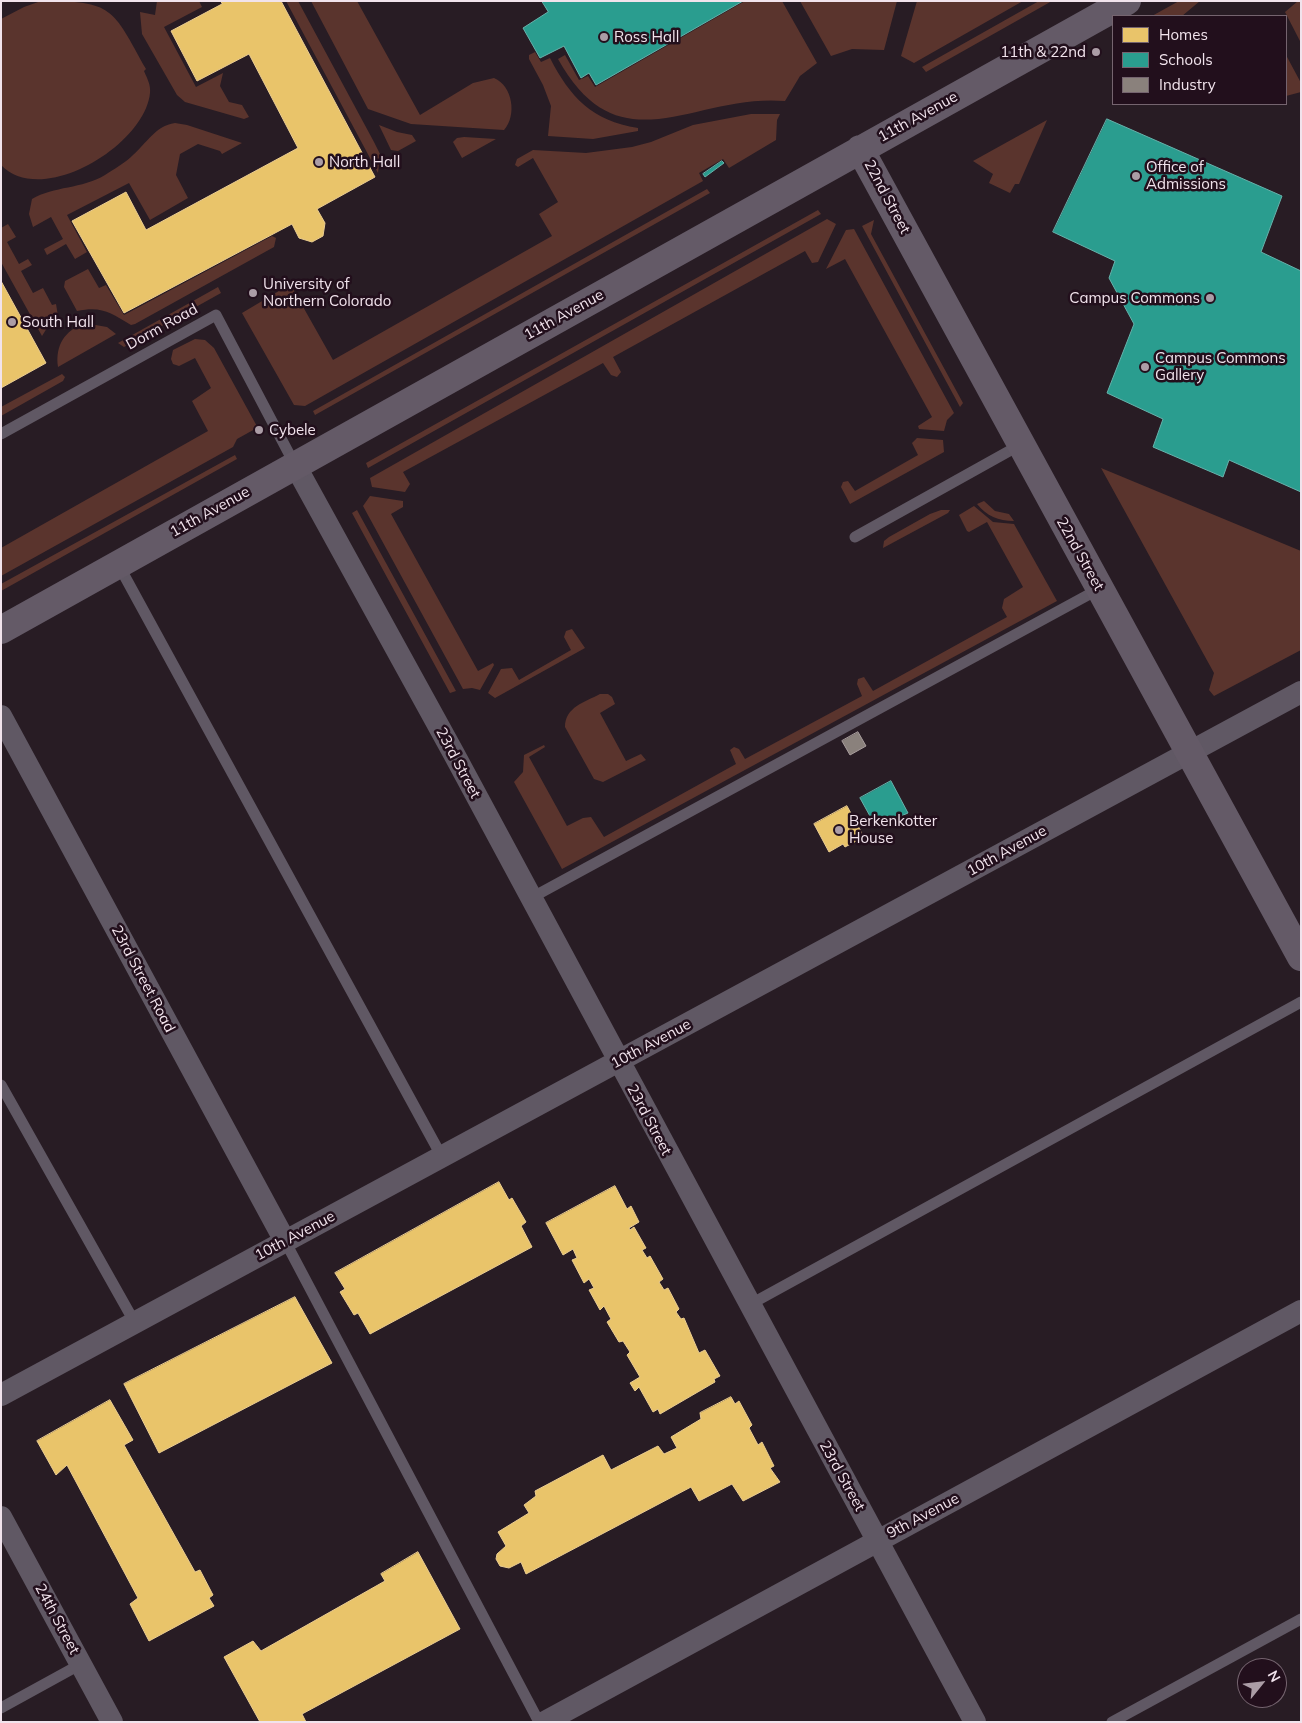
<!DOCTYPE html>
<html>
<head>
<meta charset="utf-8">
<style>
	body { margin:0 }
	#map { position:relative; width:1302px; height:1723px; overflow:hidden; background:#281c24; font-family:Mulish,sans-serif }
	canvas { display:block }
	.frame { position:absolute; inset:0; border:2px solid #f1e3ec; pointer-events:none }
	.legend { position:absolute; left:1112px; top:15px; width:175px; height:90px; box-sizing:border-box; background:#220f1c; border:1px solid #75646f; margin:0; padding:6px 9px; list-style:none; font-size:15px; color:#f1e3ec }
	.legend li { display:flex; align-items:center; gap:10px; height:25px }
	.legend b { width:25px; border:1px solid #75646f }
	.north { position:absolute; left:1237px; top:1658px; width:50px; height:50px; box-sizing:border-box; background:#220f1c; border:1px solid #75646f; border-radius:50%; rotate:61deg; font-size:14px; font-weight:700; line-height:20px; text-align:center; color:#f1e3ec }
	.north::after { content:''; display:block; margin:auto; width:18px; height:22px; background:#ab9da6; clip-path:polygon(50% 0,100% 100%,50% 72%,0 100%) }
</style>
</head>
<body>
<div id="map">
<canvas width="1302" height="1723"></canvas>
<div class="frame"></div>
<ul class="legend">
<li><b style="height:14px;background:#e9c46a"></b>Homes</li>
<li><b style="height:14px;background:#2a9d8f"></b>Schools</li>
<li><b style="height:14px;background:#8a817c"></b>Industry</li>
</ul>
<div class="north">N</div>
</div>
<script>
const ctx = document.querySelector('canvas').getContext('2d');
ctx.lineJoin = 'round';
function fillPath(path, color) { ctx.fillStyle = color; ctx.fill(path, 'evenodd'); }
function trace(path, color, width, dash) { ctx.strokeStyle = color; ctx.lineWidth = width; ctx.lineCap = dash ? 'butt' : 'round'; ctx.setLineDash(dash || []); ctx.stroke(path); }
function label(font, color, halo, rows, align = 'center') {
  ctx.font = font + ' Mulish,sans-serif'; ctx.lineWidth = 5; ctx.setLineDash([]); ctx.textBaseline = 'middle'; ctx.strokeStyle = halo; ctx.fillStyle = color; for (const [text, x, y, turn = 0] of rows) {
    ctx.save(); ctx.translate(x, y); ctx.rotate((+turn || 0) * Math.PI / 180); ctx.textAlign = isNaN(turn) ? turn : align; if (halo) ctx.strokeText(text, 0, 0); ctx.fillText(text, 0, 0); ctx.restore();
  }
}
const green = new Path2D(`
	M 41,1 C 114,1 112,8 146,69 L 144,71 C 147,78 151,85 150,93 C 145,145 42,208 1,165 L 1,19 L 24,7 Z
	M 157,1 L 199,1 L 202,7 L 164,27 L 196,87 L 223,73 L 220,86 L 229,102 L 242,105 L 249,117 L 244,119 L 185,102 L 177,95 L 142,34 L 140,12 L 155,15 Z
	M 286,1 L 298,1 L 374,142 L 380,154 L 378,173 Z
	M 311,1 L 357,1 L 420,115 L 473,83 L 494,78 C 513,86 517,116 504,130 L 411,124 L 368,109 Z
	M 745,1 L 782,1 L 817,63 L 800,76 L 785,101 C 693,93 620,170 558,59 L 565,55 L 579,80 L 588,76 L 595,87 Z
	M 800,1 L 897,1 L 884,50 L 852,49 L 831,56 Z
	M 917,1 L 1023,1 L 914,63 L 901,56 Z
	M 1039,1 L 1052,1 L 926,72 L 922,67 Z
	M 1179,1 L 1200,1 L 1182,16 L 1152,16 Z
	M 1298,1 L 1301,1 L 1301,43 L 1285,12 Z
	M 535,52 L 541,62 L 550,58 C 570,97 592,121 638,128 L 638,131 L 593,139 L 548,136 L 551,106 L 543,85 L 529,59 L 529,55 Z
	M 1286,55 L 1301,83 L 1301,92 L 1286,96 Z
	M 751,114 L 780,114 L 777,120 L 776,140 L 729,168 L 723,159 L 699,173 L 703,181 L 305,406 L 294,405 L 242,313 L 289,285 L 293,289 L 333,360 L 552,236 L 539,214 L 558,202 L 533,158 L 518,167 L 515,165 L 517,159 L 533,150 L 586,153 L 632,147 L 651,142 L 693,125 Z
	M 1047,120 L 1019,184 L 1015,184 L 1010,193 L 989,183 L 993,174 L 973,161 Z
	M 175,123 L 187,125 L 242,143 L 222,154 L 220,151 L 198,144 L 180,154 L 176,175 L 188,198 L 150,220 L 129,183 L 67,215 L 87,252 L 75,259 L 66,244 L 47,255 L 44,249 L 63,239 L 51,217 L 33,227 L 29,214 L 32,199 C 54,186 82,189 105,175 C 114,169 125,163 133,155 C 147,143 155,126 175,123 Z
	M 379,125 L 397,132 L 412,135 L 416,141 L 398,151 L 391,150 Z
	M 464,137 L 496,139 L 462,158 L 453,142 L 457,138 Z
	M 707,189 L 710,193 L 315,415 L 313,411 Z
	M 818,210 L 821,214 L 368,468 L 366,463 Z
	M 827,219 L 836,224 L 818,262 L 812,263 L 805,251 L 613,357 L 621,372 L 617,377 L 611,375 L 603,363 L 403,472 L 410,484 L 405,492 L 372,487 L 370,478 Z
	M 874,220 L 871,234 L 963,403 L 960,407 L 862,226 Z
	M 8,224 L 16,237 L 7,242 L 19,264 L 28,259 L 32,265 L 21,271 L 33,293 L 43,288 L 52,305 L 56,304 L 58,316 L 52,320 L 42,336 L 1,262 L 1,228 Z
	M 854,229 L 954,413 L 947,420 L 944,431 L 919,429 L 918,426 L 932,417 L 845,259 L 826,269 L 846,230 Z
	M 272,236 L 276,238 L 274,247 L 135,324 L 131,325 C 110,313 103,306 77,311 L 64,287 L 65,281 L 88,269 L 99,288 L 106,285 L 124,315 Z
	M 218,287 L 221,293 L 124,347 L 118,343 Z
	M 84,323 L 107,327 L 116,334 L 58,367 C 55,345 65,331 84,323 Z
	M 195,339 L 205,340 L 214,348 L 259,430 L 255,429 L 237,439 L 233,447 L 1,576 L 1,548 L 208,431 L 192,401 L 211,388 L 195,358 L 179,366 L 173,364 L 171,359 L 173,350 Z
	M 62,374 L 65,377 L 63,381 L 1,416 L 1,407 Z
	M 917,438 L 943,440 L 944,452 L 850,504 L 841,487 L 843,482 L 848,481 L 855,491 L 918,455 L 912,443 Z
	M 235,455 L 237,459 L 1,591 L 1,584 Z
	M 1101,468 L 1301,551 L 1301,650 L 1214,696 L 1209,690 L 1214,673 Z
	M 370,496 L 403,501 L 403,507 L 391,514 L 478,671 L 493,663 L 494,665 L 480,690 L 472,688 L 463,689 L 363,506 Z
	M 984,501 L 995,511 L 1009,514 L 1014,521 C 998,521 987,516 977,504 Z
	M 974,506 L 993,522 L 1014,524 L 1057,601 L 562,869 L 514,782 L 523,772 L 524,755 L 544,745 L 545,747 L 529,757 L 567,826 L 583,818 L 591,817 L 604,837 L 736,764 L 730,750 L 734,747 L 739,749 L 745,759 L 862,696 L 857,684 L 858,679 L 864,677 L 873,691 L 1007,617 L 1002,608 L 1004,599 L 1023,587 L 987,522 L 969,532 L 967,531 L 959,515 Z
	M 357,510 L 456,691 L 450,693 L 352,513 Z
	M 941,510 L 950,510 L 948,513 L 883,548 L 884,541 L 889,537 L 930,514 Z
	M 572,629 L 585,648 L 495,698 L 488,693 L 501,669 L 512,668 L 519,680 L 571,650 L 564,637 L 566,631 Z
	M 600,694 L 608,694 L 612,697 L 615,704 L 600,713 L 626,761 L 641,754 L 646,760 L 603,782 L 594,779 L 565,727 C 565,707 585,702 600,694 Z`);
const homes = new Path2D(`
	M 221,1 L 281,1 L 375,177 L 317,209 L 325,223 L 323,236 L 312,242 L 299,238 L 292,224 L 124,313 L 72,221 L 126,192 L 146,230 L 298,148 L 249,54 L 197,81 L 171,31 L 222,4 Z
	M 1,281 L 46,363 L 1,388 Z
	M 847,806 L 864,837 L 845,847 L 843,844 L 829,852 L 814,824 Z
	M 499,1182 L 509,1200 L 512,1198 L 526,1222 L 521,1226 L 532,1247 L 370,1334 L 358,1313 L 354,1315 L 340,1292 L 345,1289 L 335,1273 Z
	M 615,1186 L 627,1209 L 631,1206 L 639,1222 L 629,1228 L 630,1230 L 634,1227 L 646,1248 L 642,1250 L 647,1258 L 650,1256 L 663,1279 L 659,1282 L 664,1290 L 668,1288 L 679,1309 L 676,1312 L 681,1319 L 684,1318 L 699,1353 L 705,1350 L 720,1376 L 714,1379 L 715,1382 L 660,1414 L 658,1409 L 653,1412 L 639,1387 L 635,1391 L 630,1383 L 640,1377 L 627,1355 L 630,1352 L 623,1341 L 619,1342 L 607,1322 L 611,1319 L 604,1306 L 600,1310 L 589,1290 L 594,1288 L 589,1279 L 584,1283 L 572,1260 L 577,1258 L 573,1249 L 563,1255 L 546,1223 Z
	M 295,1297 L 332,1363 L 159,1453 L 124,1384 Z
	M 731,1397 L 735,1404 L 739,1401 L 752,1425 L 749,1428 L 758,1445 L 762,1442 L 774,1466 L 770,1468 L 780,1482 L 743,1501 L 732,1484 L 699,1501 L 691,1487 L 526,1574 L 521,1562 L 509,1568 L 500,1566 L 496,1559 L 497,1554 L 506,1546 L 498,1532 L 529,1513 L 524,1505 L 536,1496 L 535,1491 L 603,1455 L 611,1470 L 658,1446 L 664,1454 L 677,1448 L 671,1437 L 701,1419 L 700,1413 Z
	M 110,1400 L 133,1440 L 124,1445 L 195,1572 L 200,1570 L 213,1595 L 209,1598 L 214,1606 L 149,1641 L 130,1604 L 138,1598 L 67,1465 L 56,1475 L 37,1441 Z
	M 418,1552 L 460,1629 L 302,1714 L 306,1722 L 260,1722 L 224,1657 L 253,1641 L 261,1651 L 385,1581 L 381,1574 Z`);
const schools = new Path2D(`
	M 542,1 L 743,1 L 596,85 L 589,73 L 581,78 L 564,46 L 540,58 L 523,28 L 548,12 Z
	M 1107,119 L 1282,196 L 1261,252 L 1301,271 L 1301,492 L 1229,460 L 1223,477 L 1153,447 L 1163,419 L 1107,393 L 1134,324 L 1109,278 L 1115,261 L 1053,232 Z
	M 722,161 L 724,163 L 705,177 L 703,174 Z
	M 891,781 L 908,813 L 876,827 L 860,798 Z`);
const industry = new Path2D(`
	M 858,732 L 866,746 L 850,755 L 842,741 Z`);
const lane = new Path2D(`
	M 1,434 L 216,315 L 295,465
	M 855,537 L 1020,445
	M 118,564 L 442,1157
	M 531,898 L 1099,589
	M 1,1085 L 135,1323
	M 285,1241 L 539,1722
	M 749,1305 L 1301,1002
	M 1,1708 L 81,1664
	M 1112,1722 L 1301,1619`);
const street = new Path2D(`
	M 295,465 L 454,754 L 975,1722
	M 1,716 L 285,1241
	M 1,1395 L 1301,692
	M 1,1517 L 112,1722
	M 545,1722 L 1301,1311`);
const secondary = new Path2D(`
	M 860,149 L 1301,957
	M 1,630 L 1127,1`);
const markers = [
	[604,37,5,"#ab9da6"],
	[1096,52,5,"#ab9da6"],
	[319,162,5,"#ab9da6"],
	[1136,176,5,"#ab9da6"],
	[253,293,5,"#ab9da6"],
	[1210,298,5,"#ab9da6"],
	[12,322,5,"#ab9da6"],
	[1145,367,5,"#ab9da6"],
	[259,430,5,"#ab9da6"],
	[839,830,5,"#ab9da6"]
];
const poiNames = [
	["Ross Hall",614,37],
	["11th & 22nd",1086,52,"right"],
	["North Hall",329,162],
	["Office of",1146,167],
	["Admissions",1146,184],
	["University of",263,284],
	["Northern Colorado",263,301],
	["Campus Commons",1200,298,"right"],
	["South Hall",22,322],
	["Campus Commons",1155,358],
	["Gallery",1155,375],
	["Cybele",269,430],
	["Berkenkotter",849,821],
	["House",849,838]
];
const streetNames = [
	["11th Avenue",918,117,-29],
	["22nd Street",887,197,62],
	["11th Avenue",564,315,-29],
	["Dorm Road",162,327,-29],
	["11th Avenue",210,512,-29],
	["22nd Street",1080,554,61],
	["23rd Street",458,763,62],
	["10th Avenue",1007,851,-29],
	["23rd Street Road",143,979,62],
	["10th Avenue",651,1044,-28],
	["23rd Street",649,1120,62],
	["10th Avenue",295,1236,-28],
	["23rd Street",842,1476,61],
	["9th Avenue",923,1516,-28],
	["24th Street",57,1619,62]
];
fillPath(green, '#5a342d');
fillPath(homes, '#e9c46a');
trace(homes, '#ebcd91', 1);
fillPath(schools, '#2a9d8f');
trace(schools, '#66b2ab', 1);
fillPath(industry, '#8a817c');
trace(industry, '#a99e9e', 1);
trace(lane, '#605864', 11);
trace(street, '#605864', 22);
trace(secondary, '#645a67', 28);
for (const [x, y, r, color] of markers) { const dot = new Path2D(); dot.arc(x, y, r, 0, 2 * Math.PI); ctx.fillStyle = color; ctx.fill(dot); trace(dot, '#220f1c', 2); }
label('15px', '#f1e3ec', '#220f1c', poiNames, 'left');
label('15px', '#f1e3ec', '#220f1c', streetNames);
</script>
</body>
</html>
